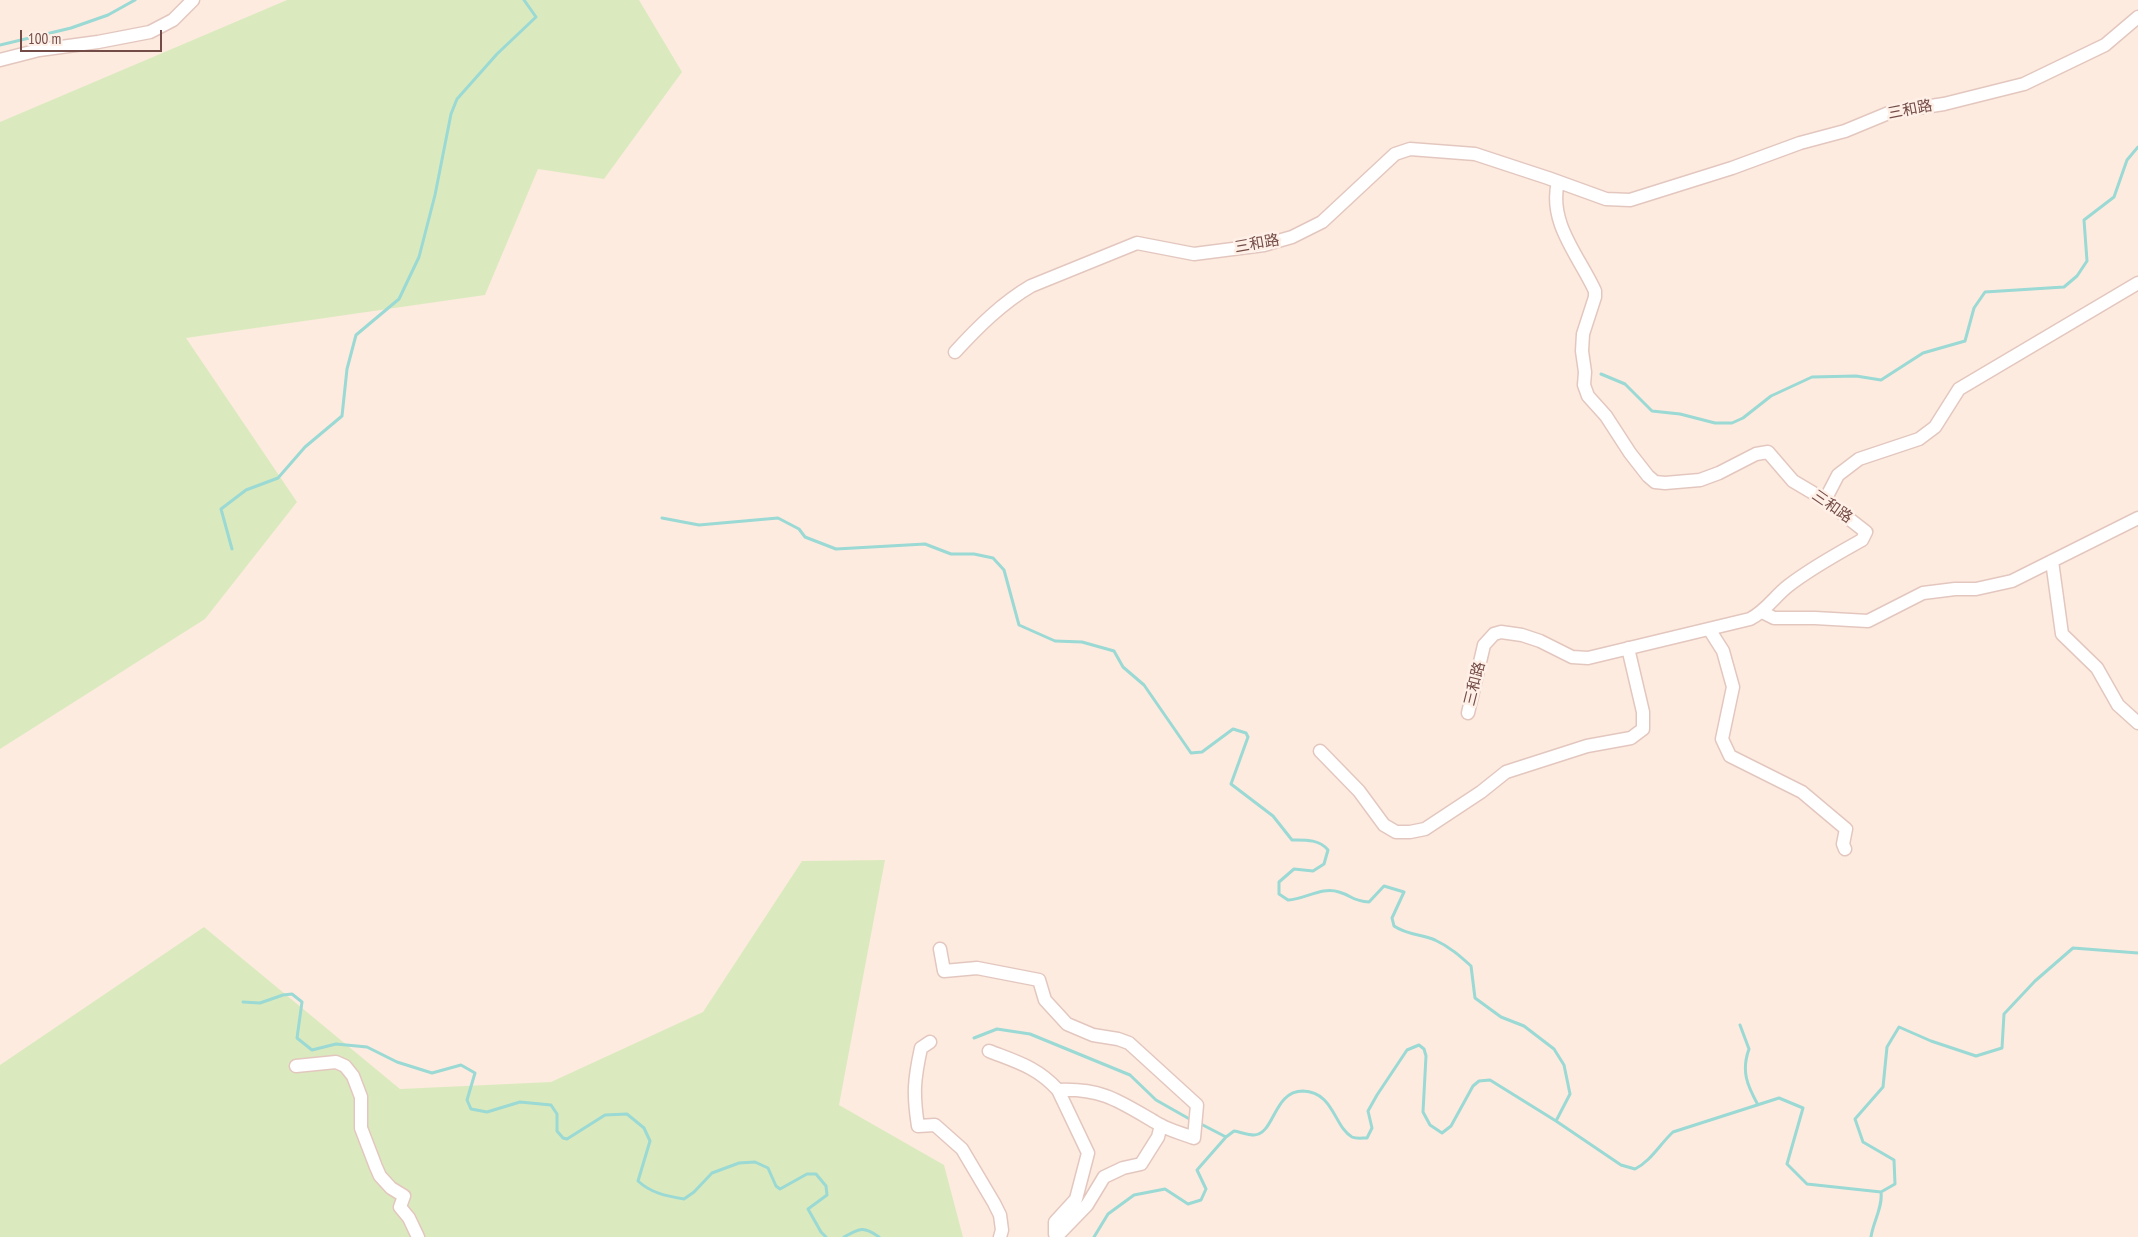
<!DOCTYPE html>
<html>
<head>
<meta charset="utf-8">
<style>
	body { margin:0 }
	#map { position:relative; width:2138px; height:1237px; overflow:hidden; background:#fdebe0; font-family:"PT Sans Narrow",sans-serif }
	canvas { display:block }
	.scale { position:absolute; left:20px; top:30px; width:142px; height:22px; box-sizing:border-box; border:2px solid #744c47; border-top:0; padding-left:6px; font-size:15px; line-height:18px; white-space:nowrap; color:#744c47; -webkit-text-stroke:4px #fff0e7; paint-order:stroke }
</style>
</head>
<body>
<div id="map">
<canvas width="2138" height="1237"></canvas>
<div class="scale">100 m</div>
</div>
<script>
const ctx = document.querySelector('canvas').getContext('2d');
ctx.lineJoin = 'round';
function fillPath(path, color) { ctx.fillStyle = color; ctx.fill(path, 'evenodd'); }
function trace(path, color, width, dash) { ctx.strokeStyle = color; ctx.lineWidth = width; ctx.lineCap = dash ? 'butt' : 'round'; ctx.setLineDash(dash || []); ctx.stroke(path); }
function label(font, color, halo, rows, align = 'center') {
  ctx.font = font + ' "PT Sans Narrow","Noto Sans TC",sans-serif'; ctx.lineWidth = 5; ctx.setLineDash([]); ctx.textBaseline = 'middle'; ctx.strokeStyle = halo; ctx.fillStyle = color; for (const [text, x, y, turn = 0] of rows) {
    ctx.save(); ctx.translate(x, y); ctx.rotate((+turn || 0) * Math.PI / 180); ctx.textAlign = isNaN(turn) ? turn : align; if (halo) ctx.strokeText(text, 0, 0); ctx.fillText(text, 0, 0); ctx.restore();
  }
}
const green = new Path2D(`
	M 287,0 L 639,0 L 682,72 L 604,179 L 538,169 L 485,295 L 186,338 L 297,502 L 205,619 L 0,749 L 0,122 Z
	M 885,860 L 839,1105 L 944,1165 L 963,1237 L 0,1237 L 0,1065 L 204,927 L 400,1089 L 551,1082 L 703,1012 L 802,861 Z`);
const stream = new Path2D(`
	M 0,45 L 71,28 L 108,15 L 135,0
	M 1601,374 L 1625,384 L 1652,411 L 1680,414 L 1715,423 L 1732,423 L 1743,418 L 1771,396 L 1812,377 L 1856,376 L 1881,380 L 1923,353 L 1965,341 L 1974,308 L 1985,292 L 2064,287 L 2077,276 L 2087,261 L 2084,220 L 2114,197 L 2127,160 L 2138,147
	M 662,518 L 699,525 L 778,518 L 799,529 L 805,537 L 836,549 L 925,544 L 951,554 L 974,554 L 993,558 L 1004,570 L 1019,625 L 1055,641 L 1082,642 L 1114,651 L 1123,667 L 1144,685 L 1191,753 L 1202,752 L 1233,729 L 1246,733 L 1248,737 L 1231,784 L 1273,816 L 1292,840 C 1305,840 1319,839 1328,850 L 1324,864 L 1313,871 L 1294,869 L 1279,882 L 1279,894 L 1288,900 C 1306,899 1322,886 1339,892 C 1353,896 1352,901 1369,902 L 1384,886 L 1404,892 L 1392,918 L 1394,926 C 1407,935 1421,934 1435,940 C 1450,947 1460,956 1471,966 L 1475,998 L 1501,1017 L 1524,1026 L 1554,1049 L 1564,1065 L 1570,1094 L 1556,1121
	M 232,549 L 221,509 L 246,490 L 278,478 L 305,447 L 342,416 L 347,369 L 356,335 L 399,299 L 419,257 L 435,195 L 451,114 L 457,99 L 497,54 L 536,17 L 524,0
	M 243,1002 L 260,1003 L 283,995 L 292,994 L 302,1002 L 297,1038 L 312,1050 L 336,1044 L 367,1047 L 397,1062 L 432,1073 L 461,1065 L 475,1073 L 467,1100 L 471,1109 L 487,1112 L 520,1102 L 551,1105 L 557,1114 L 557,1131 L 563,1138 L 567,1139 L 605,1115 L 627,1114 L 644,1128 L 650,1141 L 638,1181 C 651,1193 666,1196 684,1199 L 694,1192 L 712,1173 L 739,1163 L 755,1162 L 768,1168 L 776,1186 L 780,1189 L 807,1174 L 816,1174 L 826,1186 L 827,1195 L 808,1209 L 821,1232 L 826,1237
	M 1740,1025 L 1749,1049 C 1741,1071 1747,1085 1758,1105
	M 974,1038 L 997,1029 L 1030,1034 L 1130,1075 L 1156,1100 L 1193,1121
	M 1199,1123 L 1226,1137
	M 844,1237 C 860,1228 864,1226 879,1237
	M 1094,1237 L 1108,1214 L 1134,1195 L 1165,1189 L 1188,1204 L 1201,1200 L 1206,1189 L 1197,1170 L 1226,1137 L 1234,1131 C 1240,1132 1248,1135 1254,1135 C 1275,1134 1273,1091 1303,1091 C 1334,1092 1334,1127 1352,1137 C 1356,1139 1362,1138 1367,1138 L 1372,1128 L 1368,1111 L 1377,1095 L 1407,1050 L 1419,1045 L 1424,1049 L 1426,1056 L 1423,1112 L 1430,1125 L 1442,1133 L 1451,1126 L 1473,1086 L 1479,1081 L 1490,1080 L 1556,1121 L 1621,1165 L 1635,1169 C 1651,1161 1660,1144 1673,1132 L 1779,1098 L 1803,1108 L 1787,1164 L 1807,1184 L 1881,1192 L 1895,1184 L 1894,1160 L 1863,1142 L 1855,1119 L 1883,1087 L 1887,1047 L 1899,1027 L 1931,1041 L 1976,1056 L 2002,1048 L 2004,1014 L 2035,981 L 2073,948 L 2138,953
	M 1871,1237 C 1873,1222 1883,1207 1881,1192`);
const minor = new Path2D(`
	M 0,60 L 39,50 L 98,42 L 150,32 L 173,20 L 193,0
	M 955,352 C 978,327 1002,303 1031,286 L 1137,243 L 1194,254 L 1264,245 L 1292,237 L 1322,222 L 1395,154 L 1410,149 L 1475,154 L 1548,178 L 1606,199 L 1630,200 L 1732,168 L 1800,143 L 1845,131 L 1891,112 L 1944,104 L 2024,84 L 2105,45 L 2138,17
	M 1825,500 L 1838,475 L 1859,459 L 1919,439 L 1935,427 L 1959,389 L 2138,283
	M 2052,561 L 2062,634 L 2097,668 L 2118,705 L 2138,723
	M 1762,612 L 1774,618 L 1815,618 L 1868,621 L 1923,593 L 1955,589 L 1976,589 L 2012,581 L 2138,518
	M 1709,629 L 1723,651 L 1733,687 L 1722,739 L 1730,756 L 1802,792 L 1846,829 L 1843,844 L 1845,849
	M 1468,713 L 1484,645 L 1494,634 L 1501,632 L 1522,635 L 1540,641 L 1572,657 L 1588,658 L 1750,619 C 1766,611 1775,596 1788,586 C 1811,568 1837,554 1862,540 L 1866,532 L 1825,500 L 1793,481 L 1768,452 L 1756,454 L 1719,473 L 1700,480 L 1665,483 L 1655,482 L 1648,476 L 1630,453 L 1606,416 L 1588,396 L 1584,385 L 1585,372 L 1582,351 L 1583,334 L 1595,297 L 1595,291 C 1579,256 1548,223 1558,182
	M 1320,751 L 1359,791 L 1384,825 L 1396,832 L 1410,832 L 1425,829 L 1481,792 L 1506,772 L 1587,746 L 1631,738 L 1643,729 L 1643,712 L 1628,648
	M 940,949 L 944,971 L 977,968 L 1039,980 L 1045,1000 L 1067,1024 L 1093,1035 L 1118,1039 L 1129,1043 L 1197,1105 L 1194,1138 C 1181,1133 1167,1130 1155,1122 C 1119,1101 1102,1088 1058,1090
	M 930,1042 L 921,1048 C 914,1080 913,1094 918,1126 L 935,1125 L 962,1149 L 994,1203 L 1000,1215 L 1002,1230 L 1000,1237
	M 989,1051 C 1017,1062 1037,1067 1058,1090 L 1088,1153 L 1076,1199 L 1055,1222 L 1055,1234 L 1057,1236 L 1087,1205 L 1104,1177 L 1123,1168 L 1141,1164 L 1158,1137 L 1161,1125
	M 296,1066 L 336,1062 L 345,1066 L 353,1076 L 361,1097 L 361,1128 L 376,1167 L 380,1176 L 391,1188 L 404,1196 L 400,1207 L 409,1218 L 418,1237`);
const streetNames = [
	["三和路",1910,110,-11],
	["三和路",1257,244,-10],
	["三和路",1832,507,35],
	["三和路",1475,684,-76]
];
fillPath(green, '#dbeabe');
trace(stream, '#9ad9d4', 3);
trace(minor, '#e3c7bf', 15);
trace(minor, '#fff', 12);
label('15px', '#744c47', '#fff0e7', streetNames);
</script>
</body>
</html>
